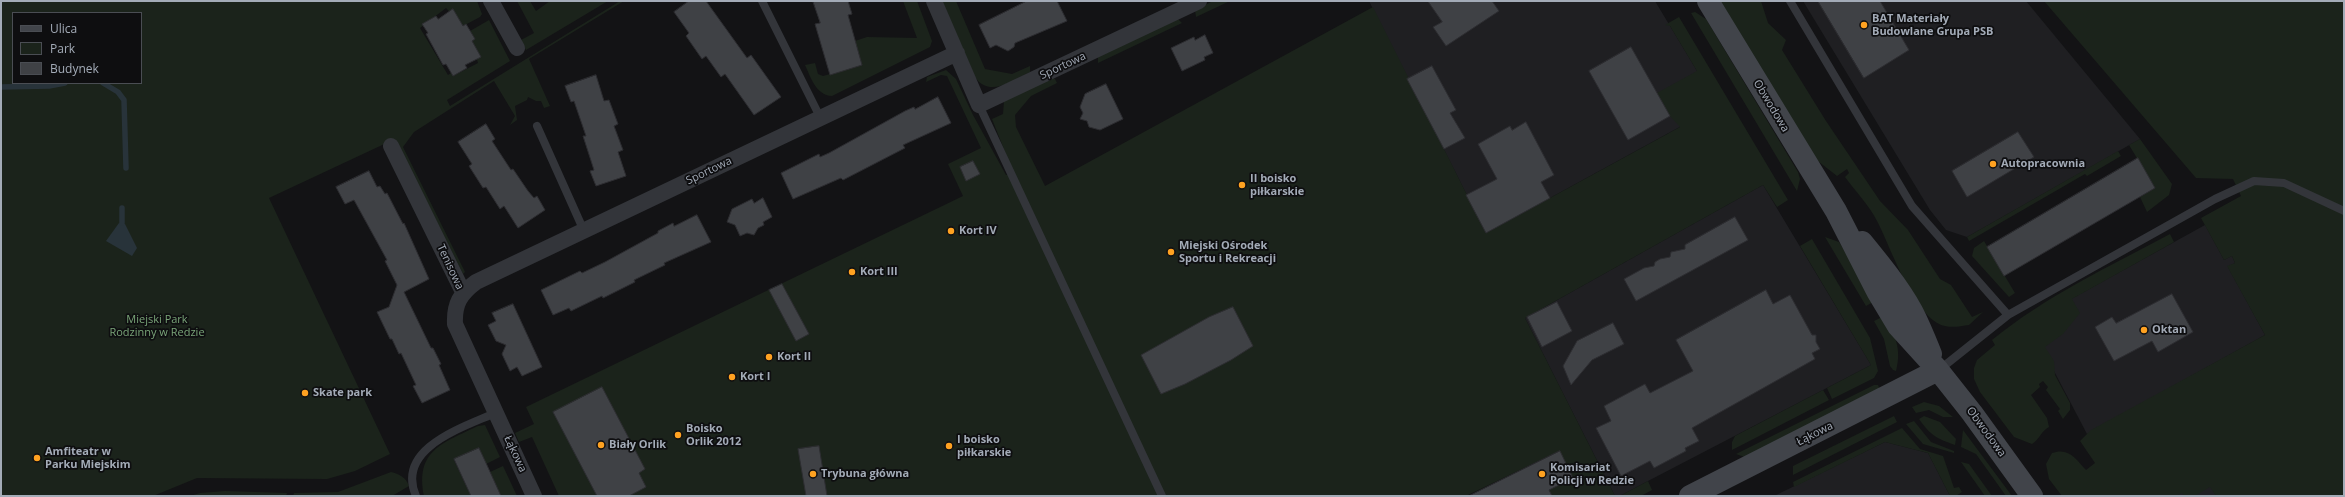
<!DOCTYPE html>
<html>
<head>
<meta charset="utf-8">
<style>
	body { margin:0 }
	#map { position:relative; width:2345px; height:497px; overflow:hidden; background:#131315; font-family:"Open Sans",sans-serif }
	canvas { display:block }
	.frame { position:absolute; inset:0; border:2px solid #a3abb7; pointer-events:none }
	.legend { position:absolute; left:12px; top:12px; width:130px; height:72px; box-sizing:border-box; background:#0e0e10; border:1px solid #4a4d53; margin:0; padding:5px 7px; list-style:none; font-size:12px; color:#a3abb7 }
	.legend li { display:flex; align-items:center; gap:8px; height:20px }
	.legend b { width:20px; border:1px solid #4a4d53 }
</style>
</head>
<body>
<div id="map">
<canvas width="2345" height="497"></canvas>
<div class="frame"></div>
<ul class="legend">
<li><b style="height:5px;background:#41444a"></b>Ulica</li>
<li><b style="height:11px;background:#1b231b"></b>Park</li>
<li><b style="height:11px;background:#3f4145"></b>Budynek</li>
</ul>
</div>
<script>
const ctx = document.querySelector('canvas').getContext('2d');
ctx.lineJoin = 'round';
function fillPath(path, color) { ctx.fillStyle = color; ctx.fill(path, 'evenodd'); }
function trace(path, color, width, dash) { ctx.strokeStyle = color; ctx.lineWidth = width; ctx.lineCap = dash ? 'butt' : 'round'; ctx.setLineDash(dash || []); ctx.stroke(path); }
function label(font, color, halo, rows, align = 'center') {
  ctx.font = font + ' "Open Sans",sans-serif'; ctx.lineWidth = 3.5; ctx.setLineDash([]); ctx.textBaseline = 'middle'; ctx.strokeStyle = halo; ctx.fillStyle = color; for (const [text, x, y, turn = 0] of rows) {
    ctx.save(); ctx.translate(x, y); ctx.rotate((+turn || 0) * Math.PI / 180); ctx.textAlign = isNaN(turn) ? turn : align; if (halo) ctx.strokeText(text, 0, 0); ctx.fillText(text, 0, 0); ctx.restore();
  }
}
const built = new Path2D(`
	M 1369,1 L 1655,1 L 1718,106 L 1486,233 Z
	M 1803,1 L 2026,1 L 2140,139 L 1967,237 L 1946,230 L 1930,210 Z
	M 1763,185 L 1871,365 L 1648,481 L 1620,496 L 1615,496 L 1525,318 Z
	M 2205,225 L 2224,260 L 2232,256 L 2235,263 L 2228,267 L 2265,335 L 2087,434 L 2054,371 L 2024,325 Z
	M 1885,442 L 1928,453 L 1950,496 L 1774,496 Z
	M 2202,470 L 2216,496 L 2154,496 Z`);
const green = new Path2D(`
	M 1,1 L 477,1 L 482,14 L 480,17 L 463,26 L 446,8 L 420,28 L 448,75 L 451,73 L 453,76 L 478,63 L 472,41 L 475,39 L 470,31 L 489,20 L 510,61 L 447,100 L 450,106 L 620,1 L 624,1 L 529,59 L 550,106 L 544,108 L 541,101 L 536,101 L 528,97 L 527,100 L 515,106 L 517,120 L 510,125 L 515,116 L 494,81 L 414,132 L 403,147 L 465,272 L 463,274 L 395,139 L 269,198 L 390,454 L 355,471 L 327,479 L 197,478 L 153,496 L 1,496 ZM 13,13 L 141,13 L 141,83 L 13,83 Z
	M 517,1 L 530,1 L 536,11 L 550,1 L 608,1 L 526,50 L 521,40 L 534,33 Z
	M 903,1 L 917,1 L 932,41 L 930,47 L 832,96 C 816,95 811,78 805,65 L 815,63 L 818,74 L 823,76 L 862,65 L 855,41 L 867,37 L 917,38 Z
	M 942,1 L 956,1 L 985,69 L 1012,74 L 1030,66 L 1030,72 C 1012,81 989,98 975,77 Z
	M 1213,1 L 1230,1 L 1196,17 L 1195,10 Z
	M 1720,1 L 1761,1 L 1768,23 L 1786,40 L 1782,50 L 1826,121 L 1880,201 L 1908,230 L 1940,279 L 1951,285 L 1972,317 L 1983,312 L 1969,325 C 1961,326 1953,328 1945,326 C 1914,319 1891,247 1877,221 C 1869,205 1855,191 1845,177 L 1849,173 L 1847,169 L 1837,176 L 1814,158 Z
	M 2044,1 L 2344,1 L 2344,496 L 2216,496 L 2210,487 L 2195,496 L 2184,496 L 2182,493 L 2176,496 L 2062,496 L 2049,479 L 2046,464 L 2052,453 C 2069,447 2076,459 2086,470 L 2095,463 L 2080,441 L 2091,430 L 2265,335 L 2227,266 L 2235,263 L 2232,256 L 2224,260 L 2201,218 L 2241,196 L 2233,179 L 2196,178 Z
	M 1373,7 L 1486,233 L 1680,127 L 1670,116 L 1657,93 L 1697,71 L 1670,26 L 1665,25 L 1679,17 L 1788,200 L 1777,207 L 1763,185 L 1525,318 L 1615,496 L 1552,496 L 1549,490 L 1573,478 L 1559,451 L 1466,496 L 559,496 L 532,437 L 519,442 L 515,433 L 534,424 L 526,407 L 963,196 L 948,164 L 981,148 L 947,76 L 941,75 L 926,82 L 927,77 L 946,70 L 956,79 L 973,115 L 1006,175 L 1013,172 L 992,119 L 1003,114 L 1004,101 L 1052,78 L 1055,79 L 1057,83 L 1031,96 L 1015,115 L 1016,127 L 1045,186 Z
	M 1695,12 L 1706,19 L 1798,172 L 1800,179 L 1797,191 L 1691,13 Z
	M 1177,18 L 1182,23 L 1098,63 L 1098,56 Z
	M 2140,139 L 2172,184 L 2169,195 L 2147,212 L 2140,197 L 2155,188 L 2129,145 Z
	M 2118,151 L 2121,156 L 2087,176 L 2085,174 L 1969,241 L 1967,237 Z
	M 2170,234 L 2174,242 L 2072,299 L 2080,313 L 2063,334 L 2045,347 L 2054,361 L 2055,375 L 2070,403 L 2070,410 L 2063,419 L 2058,411 L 2060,409 L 2046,390 L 2048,387 L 2043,381 L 2039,384 L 2040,387 L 2031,395 L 2047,418 L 2049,427 C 2041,431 2040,439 2032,444 L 2014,437 L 1980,392 L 1974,379 L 1974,368 L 1977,360 L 1995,345 L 1992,340 C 2046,296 2110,266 2170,234 Z
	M 1825,237 L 1839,242 L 1875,301 L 1866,306 Z
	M 1812,239 L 1870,338 L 1878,371 L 1874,378 L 1832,399 L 1827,388 L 1871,365 L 1800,246 Z
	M 1984,241 L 2015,293 L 2009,297 L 1972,256 L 1974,248 Z
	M 1884,316 C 1895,335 1902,348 1896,371 L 1893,370 L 1890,366 L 1884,339 L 1874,321 Z
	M 1874,385 L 1878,385 L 1880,390 L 1747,458 L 1736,454 Z
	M 1823,390 L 1829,400 L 1732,450 L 1732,442 L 1735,436 Z
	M 1924,402 L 1939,406 L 1953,417 L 1943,417 L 1929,410 L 1916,413 L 1912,407 Z
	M 1894,416 L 1897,422 L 1793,475 L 1793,466 Z
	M 1924,416 L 1940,422 L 1956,439 L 1955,445 C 1936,438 1931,436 1919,419 Z
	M 1914,421 L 1931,442 L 1954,451 L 1954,453 L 1923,444 L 1906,424 Z
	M 485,425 L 500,457 L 486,464 L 479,448 L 454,460 L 471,496 L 424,496 C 415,450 443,443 478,426 Z
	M 1902,428 L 1920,449 L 1943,456 L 1954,488 L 1959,487 L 1962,492 L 1956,496 L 1950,496 L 1928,453 L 1885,442 L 1794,487 L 1793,482 Z
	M 1963,430 L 2012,496 L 2006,496 L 1976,454 L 1961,447 Z
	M 1961,462 L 1969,464 L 1992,496 L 1985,496 Z
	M 503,466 L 517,496 L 501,496 L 490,472 Z
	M 391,472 C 399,474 406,477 409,486 L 392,496 L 293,496 L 294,493 L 338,492 Z
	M 1648,481 L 1652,490 L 1641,496 L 1620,496 Z
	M 225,491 L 287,493 L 286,496 L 190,496 L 200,493 Z`);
const water = new Path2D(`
	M 119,223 L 125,224 L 137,248 L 132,256 L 106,241 Z`);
const stream = new Path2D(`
	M 103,83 L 118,92 L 124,100 L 126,168
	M 1,87 L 49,86 L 65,83
	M 122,208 L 122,223`);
const building = new Path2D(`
	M 689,1 L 706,1 L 747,58 L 751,55 L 781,97 L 754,115 L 725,74 L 721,77 L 706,56 L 702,59 L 686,36 L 689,33 L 674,12 Z
	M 813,1 L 848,1 L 852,14 L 848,15 L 862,65 L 830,75 L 815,24 L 820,23 Z
	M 1027,1 L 1057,1 L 1067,21 L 1015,43 L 1014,47 L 1008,51 L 996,45 L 990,48 L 979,25 Z
	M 1428,1 L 1492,1 L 1499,11 L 1446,46 L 1433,27 L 1442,22 Z
	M 1818,1 L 1880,1 L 1909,50 L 1864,78 Z
	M 453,9 L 463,26 L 466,24 L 475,39 L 472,41 L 481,57 L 465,65 L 467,68 L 453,76 L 446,64 L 443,65 L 426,34 L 428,33 L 422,24 L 436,16 L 438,19 Z
	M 1205,35 L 1213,53 L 1204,57 L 1205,60 L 1182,71 L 1171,48 L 1194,37 L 1195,40 Z
	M 1631,47 L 1670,116 L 1628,140 L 1589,71 Z
	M 1432,66 L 1456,110 L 1450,113 L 1465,138 L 1444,149 L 1407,79 Z
	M 596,75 L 604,101 L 609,100 L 618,124 L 614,126 L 623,150 L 618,152 L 626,176 L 596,186 L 590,171 L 594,170 L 583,136 L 586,136 L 574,101 L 571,102 L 565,86 Z
	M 1106,84 L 1123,119 L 1100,130 L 1089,127 L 1087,121 L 1080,119 L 1083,113 L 1080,107 L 1085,94 Z
	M 938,97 L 951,123 L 903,145 L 905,148 L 843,180 L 841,178 L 793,199 L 781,173 L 819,154 L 820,157 L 829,153 L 905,111 L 914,107 L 915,109 Z
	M 1526,122 L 1554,175 L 1541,182 L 1550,198 L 1486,233 L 1466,195 L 1497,179 L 1478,144 L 1510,126 L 1512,130 Z
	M 486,124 L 495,139 L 492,141 L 511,170 L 513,169 L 528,191 L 534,198 L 537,196 L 545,210 L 518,228 L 504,206 L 500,209 L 486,187 L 483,188 L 469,166 L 472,164 L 458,142 Z
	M 2018,132 L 2034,157 L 1967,197 L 1952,171 Z
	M 2138,158 L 2155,188 L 2004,276 L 1987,247 Z
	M 973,161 L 980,174 L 966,181 L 960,167 Z
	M 369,171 L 377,187 L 380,186 L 385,194 L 387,193 L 403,224 L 404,223 L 429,279 L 404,292 L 431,348 L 433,348 L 441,364 L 439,365 L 450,390 L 422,403 L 413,386 L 416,385 L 401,353 L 399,354 L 392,339 L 390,339 L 377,312 L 389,307 L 397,285 L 385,261 L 387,260 L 354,200 L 345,204 L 336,187 Z
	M 763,198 L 772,217 L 763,222 L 764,225 L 758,228 L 754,235 L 747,233 L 740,236 L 735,225 L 727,222 L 732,209 L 752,199 L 754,203 Z
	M 697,215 L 711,242 L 664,263 L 665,265 L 634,280 L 635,282 L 603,298 L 602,296 L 571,311 L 569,308 L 553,315 L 541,290 L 580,271 L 582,273 L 605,262 L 658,233 L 658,231 L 673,223 L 674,226 Z
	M 1735,217 L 1748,240 L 1636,301 L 1624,279 L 1644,268 L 1654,266 L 1655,262 L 1660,259 L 1670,257 L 1671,252 L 1685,249 L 1685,245 Z
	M 782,284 L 809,334 L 796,341 L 769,290 Z
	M 1766,290 L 1773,304 L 1790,295 L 1812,335 L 1816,335 L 1816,342 L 1820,349 L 1812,353 L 1815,359 L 1692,428 L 1699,441 L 1685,448 L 1686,451 L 1654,468 L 1650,461 L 1621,476 L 1596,428 L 1611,421 L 1604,406 L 1645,384 L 1650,393 L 1693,371 L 1676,340 Z
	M 2172,294 L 2193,332 L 2158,352 L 2152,341 L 2114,361 L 2095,327 L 2112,317 L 2116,323 Z
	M 1557,302 L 1572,331 L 1542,347 L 1527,317 Z
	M 513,304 L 542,367 L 522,376 L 517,367 L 510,371 L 502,354 L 506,345 L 496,341 L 488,325 L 496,321 L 492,313 Z
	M 1233,307 L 1253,346 L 1231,360 L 1185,384 L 1161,394 L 1141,355 L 1209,317 Z
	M 1613,323 L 1624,344 L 1592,360 L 1571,385 L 1563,366 L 1577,341 Z
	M 602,387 L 645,469 L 639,473 L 646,487 L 629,496 L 597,496 L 553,412 Z
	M 819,446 L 827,496 L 806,496 L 798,449 Z
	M 479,448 L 486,463 L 501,496 L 471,496 L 454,459 Z
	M 1560,451 L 1573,478 L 1549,490 L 1552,496 L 1469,496 Z`);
const lane = new Path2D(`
	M 762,1 L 820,117
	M 1790,1 L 1912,206 L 2008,315
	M 979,105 L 1162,496
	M 537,126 L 584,231
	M 1939,370 L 2008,315 L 2215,199 L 2254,181 L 2284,183 L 2344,211
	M 416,496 C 395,448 464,427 495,413`);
const street = new Path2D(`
	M 491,1 L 517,48
	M 934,1 L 979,105 L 1199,1
	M 391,146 L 463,292
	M 534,496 L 455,324 C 454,304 460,294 476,282 L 957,53`);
const secondary = new Path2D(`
	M 1708,1 L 1836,211 L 1877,291 L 1898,326 L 1938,370 L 1972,413 L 2032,496
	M 1862,242 C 1880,264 1898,286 1912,311 C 1919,324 1925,339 1931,354
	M 1690,496 L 1938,370`);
const markers = [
	[1864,25,4,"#ffa221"],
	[1993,164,4,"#ffa221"],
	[1242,185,4,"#ffa221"],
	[951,231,4,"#ffa221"],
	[1171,252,4,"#ffa221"],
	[852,272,4,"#ffa221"],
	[2144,330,4,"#ffa221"],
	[769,357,4,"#ffa221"],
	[732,377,4,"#ffa221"],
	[305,393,4,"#ffa221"],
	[678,435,4,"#ffa221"],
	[601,445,4,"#ffa221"],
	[949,446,4,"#ffa221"],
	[37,458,4,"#ffa221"],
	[813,474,4,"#ffa221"],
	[1542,474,4,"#ffa221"]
];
const poiNames = [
	["BAT Materiały",1872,19],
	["Budowlane Grupa PSB",1872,32],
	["Autopracownia",2001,164],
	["II boisko",1250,179],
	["piłkarskie",1250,192],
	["Kort IV",959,231],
	["Miejski Ośrodek",1179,246],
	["Sportu i Rekreacji",1179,259],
	["Kort III",860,272],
	["Oktan",2152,330],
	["Kort II",777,357],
	["Kort I",740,377],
	["Skate park",313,393],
	["Boisko",686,429],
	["Orlik 2012",686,442],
	["I boisko",957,440],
	["piłkarskie",957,453],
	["Biały Orlik",609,445],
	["Amfiteatr w",45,452],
	["Parku Miejskim",45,465],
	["Komisariat",1550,468],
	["Policji w Redzie",1550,481],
	["Trybuna główna",821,474]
];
const streetNames = [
	["Sportowa",1063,66,-25],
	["Obwodowa",1771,106,59],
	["Sportowa",709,171,-26],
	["Tenisowa",450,267,65],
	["Obwodowa",1986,432,54],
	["Łąkowa",1815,434,-27],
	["Łąkowa",515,454,65]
];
const parkNames = [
	["Miejski Park",157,320],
	["Rodzinny w Redzie",157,333]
];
fillPath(built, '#1f1f22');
fillPath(green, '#1b231b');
fillPath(water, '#28333a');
trace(stream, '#28333a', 5.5);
fillPath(building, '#3f4145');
trace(building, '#2d2d31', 1);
trace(lane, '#33353a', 8);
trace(street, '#33353a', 16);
trace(secondary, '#41444a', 22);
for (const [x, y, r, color] of markers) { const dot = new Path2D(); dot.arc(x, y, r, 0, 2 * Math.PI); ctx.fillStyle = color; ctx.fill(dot); trace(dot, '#0e0e10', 1.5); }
label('bold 11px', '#a3abb7', '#0e0e10', poiNames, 'left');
label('11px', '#a3abb7', '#0e0e10', streetNames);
label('11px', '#79a478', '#0e0e10', parkNames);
</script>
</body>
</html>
